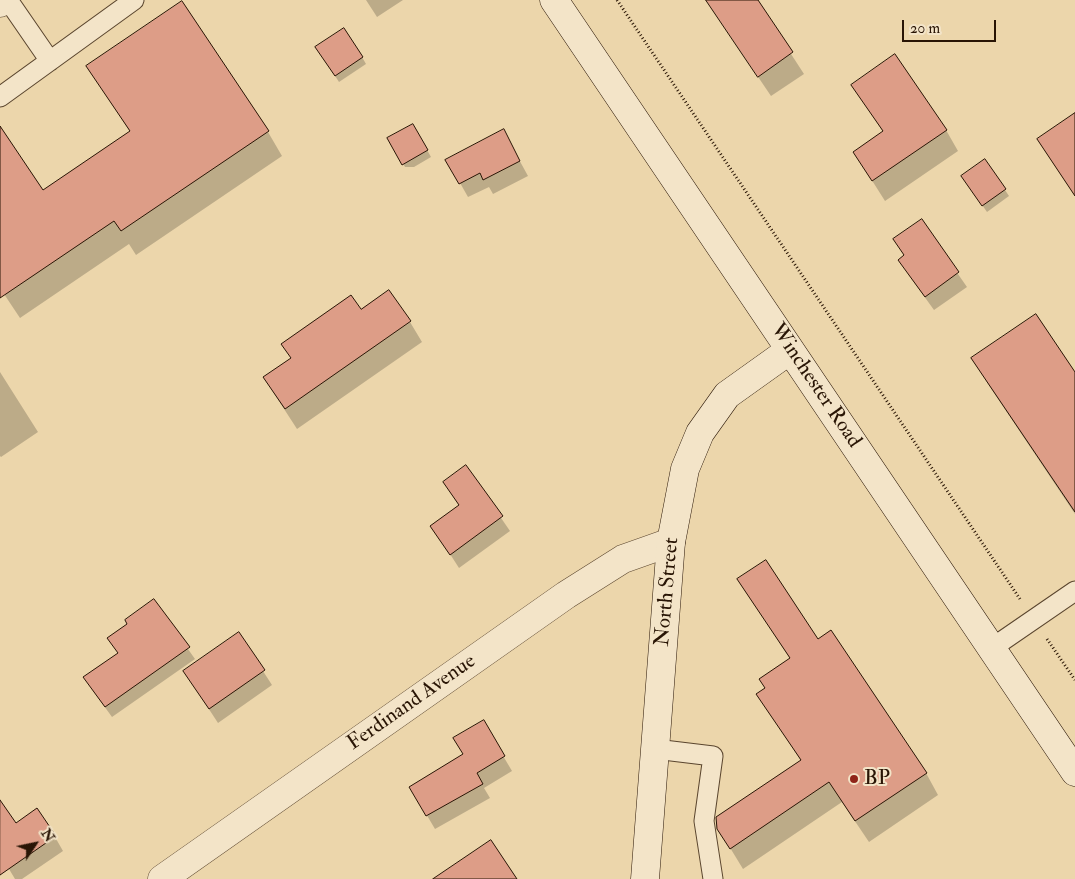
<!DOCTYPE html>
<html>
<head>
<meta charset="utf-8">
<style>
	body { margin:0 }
	#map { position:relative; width:1075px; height:879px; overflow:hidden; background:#ecd6ab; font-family:"IM FELL Double Pica",serif }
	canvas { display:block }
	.north { position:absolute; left:10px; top:819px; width:50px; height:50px; -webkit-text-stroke:4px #f3e4c8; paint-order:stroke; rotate:56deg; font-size:14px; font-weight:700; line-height:20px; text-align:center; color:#291505 }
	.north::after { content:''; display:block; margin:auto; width:18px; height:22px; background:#291505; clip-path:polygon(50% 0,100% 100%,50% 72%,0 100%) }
	.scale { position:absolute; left:902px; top:20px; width:94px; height:22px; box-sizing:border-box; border:2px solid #291505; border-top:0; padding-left:6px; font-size:15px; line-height:18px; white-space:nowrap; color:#291505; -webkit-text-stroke:4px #f3e4c8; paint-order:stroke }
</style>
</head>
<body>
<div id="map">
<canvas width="1075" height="879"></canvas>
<div class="north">N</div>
<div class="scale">20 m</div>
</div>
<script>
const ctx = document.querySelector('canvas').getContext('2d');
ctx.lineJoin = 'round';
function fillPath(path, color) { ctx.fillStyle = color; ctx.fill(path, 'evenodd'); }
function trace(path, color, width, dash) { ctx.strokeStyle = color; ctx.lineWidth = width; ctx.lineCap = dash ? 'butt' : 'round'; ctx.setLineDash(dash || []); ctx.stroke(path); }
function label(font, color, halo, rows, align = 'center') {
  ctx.font = font + ' "IM FELL Double Pica",serif'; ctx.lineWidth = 4; ctx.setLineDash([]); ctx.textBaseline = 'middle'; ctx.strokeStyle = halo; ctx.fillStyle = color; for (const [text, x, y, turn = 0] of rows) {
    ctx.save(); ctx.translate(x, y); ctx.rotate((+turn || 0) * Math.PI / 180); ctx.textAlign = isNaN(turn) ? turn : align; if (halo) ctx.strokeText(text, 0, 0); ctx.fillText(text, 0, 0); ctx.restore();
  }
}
const shadow = new Path2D(`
	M 366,0 L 403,0 L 377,17 Z
	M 706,0 L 756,0 L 804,74 L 771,96 Z
	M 321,54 L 362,57 L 366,64 L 339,82 Z
	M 88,66 L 268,132 L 282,156 L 136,255 L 129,244 L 20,318 L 0,288 L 0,135 L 42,191 L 130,132 Z
	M 853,85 L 946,130 L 958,151 L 885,201 L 854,152 L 883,132 Z
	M 413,125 L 431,157 L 414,167 L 405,167 L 389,139 Z
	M 511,145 L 528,176 L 493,194 L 489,187 L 468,197 L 447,160 Z
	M 967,183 L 1005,190 L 1009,196 L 987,212 Z
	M 921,221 L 967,287 L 934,310 L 908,274 L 905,257 L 895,240 Z
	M 361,311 L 410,322 L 422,342 L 297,429 L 264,378 L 292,359 L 283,344 Z
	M 973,358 L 1075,375 L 1075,514 L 988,384 Z
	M 0,372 L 38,432 L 1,457 L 0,456 Z
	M 466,467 L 510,531 L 459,568 L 432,526 L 459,506 L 445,483 Z
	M 739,579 L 818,641 L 926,773 L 938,795 L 869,842 L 842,802 L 743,869 L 718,828 L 801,761 L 758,694 L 766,689 L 790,659 Z
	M 154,601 L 195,659 L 112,717 L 91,688 L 119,654 L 129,624 Z
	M 239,634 L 272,685 L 218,723 L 184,671 Z
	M 483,722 L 512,771 L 484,788 L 490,798 L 435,829 L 419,802 L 464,755 Z
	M 0,812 L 15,825 L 55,837 L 63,851 L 22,879 L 15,879 L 9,869 L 0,875 Z`);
const building = new Path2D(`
	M 706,0 L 758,0 L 793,52 L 758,77 Z
	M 182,1 L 269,131 L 121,231 L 114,221 L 0,298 L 0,126 L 43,190 L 130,131 L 86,66 Z
	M 344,28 L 363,57 L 335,76 L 315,47 Z
	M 895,54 L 947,130 L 872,181 L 853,152 L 883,131 L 851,85 Z
	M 1075,113 L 1075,196 L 1037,139 Z
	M 413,124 L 428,150 L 402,165 L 387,138 Z
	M 504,129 L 520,161 L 483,180 L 480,173 L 459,184 L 445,160 Z
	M 985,159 L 1006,189 L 982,206 L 961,176 Z
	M 922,219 L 959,272 L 925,297 L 898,260 L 904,255 L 893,239 Z
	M 389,290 L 411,321 L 285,409 L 263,377 L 291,358 L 281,344 L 351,295 L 361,309 Z
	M 1036,314 L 1075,372 L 1075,512 L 971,358 Z
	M 466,465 L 503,516 L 450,555 L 430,526 L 459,505 L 443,482 Z
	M 766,560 L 818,639 L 831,630 L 927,773 L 855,821 L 829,782 L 730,849 L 717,829 L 716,817 L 801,760 L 756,694 L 765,688 L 759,679 L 790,658 L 737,579 Z
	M 154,599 L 190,647 L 105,707 L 83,677 L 118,653 L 107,638 L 127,624 L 125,620 Z
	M 239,632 L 265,670 L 209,709 L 183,671 Z
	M 484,720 L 505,756 L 477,773 L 483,784 L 426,816 L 409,787 L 463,754 L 453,738 Z
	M 0,800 L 16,823 L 37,808 L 56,836 L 0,875 Z
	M 491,840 L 517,879 L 433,879 Z`);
const path = new Path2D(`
	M 617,0 L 1020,599
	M 1047,639 L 1075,680`);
const lane = new Path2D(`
	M 8,0 L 50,61
	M 0,97 L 134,0
	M 992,648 L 1075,591
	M 655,749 L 713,756 L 704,821 L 713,879`);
const street = new Path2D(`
	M 0,3 L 5,0
	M 162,879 L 566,595 L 623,559 L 671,542`);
const secondary = new Path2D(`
	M 554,0 L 1075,772
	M 645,879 L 671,542 L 685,469 L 700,433 L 727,395 L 790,350`);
const markers = [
	[854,779,5,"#8f2418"]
];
const streetNames = [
	["Winchester Road",815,386,56],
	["North Street",668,592,-85],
	["Ferdinand Avenue",412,703,-35]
];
const poiNames = [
	["BP",864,779]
];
fillPath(shadow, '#0003');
fillPath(building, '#dd9d87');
trace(building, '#291505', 1);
trace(lane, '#5a452e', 21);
trace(street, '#5a452e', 29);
trace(secondary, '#291505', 29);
trace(path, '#291505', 3, [1, 2.5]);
trace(lane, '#f3e4c8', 19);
trace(street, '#f3e4c8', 28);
trace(secondary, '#f3e4c8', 28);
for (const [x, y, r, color] of markers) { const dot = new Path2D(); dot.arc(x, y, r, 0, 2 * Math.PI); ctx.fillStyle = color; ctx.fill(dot); trace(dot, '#f3e4c8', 2); }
label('21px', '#291505', '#f3e4c8', streetNames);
label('21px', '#291505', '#f3e4c8', poiNames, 'left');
</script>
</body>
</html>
